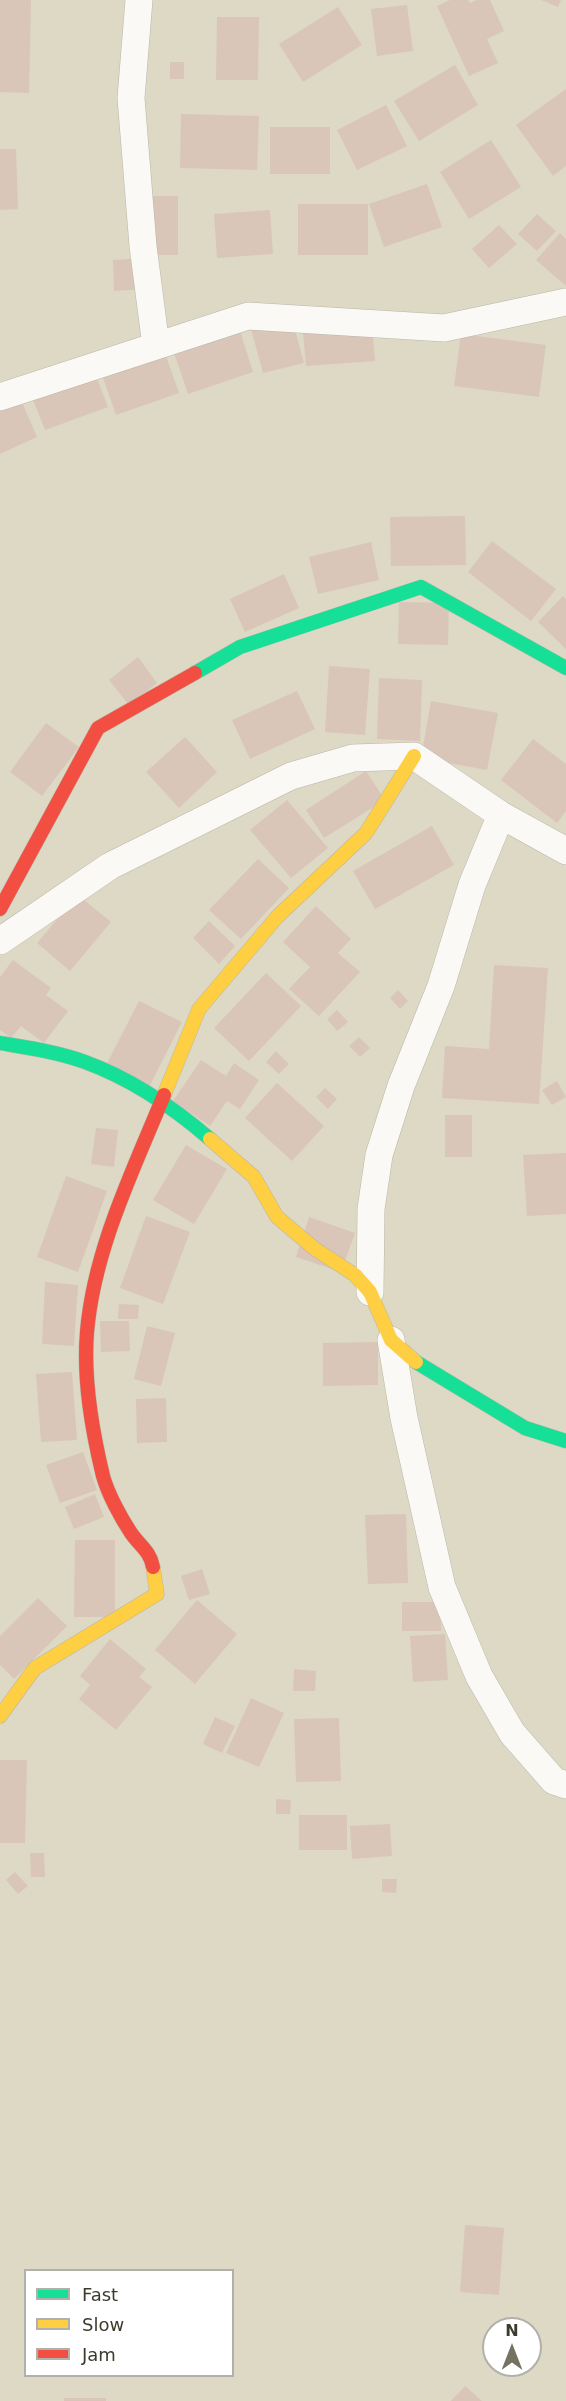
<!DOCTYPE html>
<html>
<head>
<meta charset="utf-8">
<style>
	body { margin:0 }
	#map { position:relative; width:566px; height:2401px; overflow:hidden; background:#ddd9c5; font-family:"DejaVu Sans",sans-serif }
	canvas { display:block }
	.legend { position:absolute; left:24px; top:2269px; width:210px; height:108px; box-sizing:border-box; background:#fff; border:2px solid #b1b1ab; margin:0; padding:8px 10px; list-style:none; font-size:18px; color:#3d3b2c }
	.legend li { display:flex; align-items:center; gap:12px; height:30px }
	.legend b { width:30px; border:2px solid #b1b1ab }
	.north { position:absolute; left:482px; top:2317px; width:60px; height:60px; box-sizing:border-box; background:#fff; border:2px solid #b1b1ab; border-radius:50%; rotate:0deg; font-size:16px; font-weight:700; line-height:24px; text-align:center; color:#3d3b2c }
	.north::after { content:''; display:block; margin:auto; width:21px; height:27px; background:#757262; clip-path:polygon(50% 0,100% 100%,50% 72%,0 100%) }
</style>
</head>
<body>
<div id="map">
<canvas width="566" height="2401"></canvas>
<ul class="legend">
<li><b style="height:8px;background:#16e098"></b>Fast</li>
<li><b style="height:8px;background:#ffcf43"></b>Slow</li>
<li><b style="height:8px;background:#f24e42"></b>Jam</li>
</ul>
<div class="north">N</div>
</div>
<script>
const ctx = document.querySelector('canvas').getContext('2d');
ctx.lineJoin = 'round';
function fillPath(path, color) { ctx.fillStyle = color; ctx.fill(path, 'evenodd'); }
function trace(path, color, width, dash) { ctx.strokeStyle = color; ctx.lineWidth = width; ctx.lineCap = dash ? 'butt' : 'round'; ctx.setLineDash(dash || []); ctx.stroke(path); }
const building = new Path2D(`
	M 0,0 L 31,0 L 29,93 L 0,92 Z
	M 450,0 L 468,0 L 470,3 L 477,0 L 490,0 L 504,31 L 487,39 L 498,63 L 469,76 L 437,6 Z
	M 541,0 L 561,0 L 558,7 Z
	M 407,5 L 413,51 L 377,56 L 371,9 Z
	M 338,7 L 362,45 L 303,82 L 279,44 Z
	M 217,17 L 259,17 L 258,80 L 216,80 Z
	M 170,62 L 184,62 L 184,79 L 170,79 Z
	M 455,65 L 478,105 L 419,141 L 394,101 Z
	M 566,89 L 566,166 L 553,176 L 516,125 Z
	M 386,105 L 407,146 L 357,170 L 337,130 Z
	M 181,114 L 259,116 L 257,170 L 180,168 Z
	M 270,127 L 330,127 L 330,174 L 270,174 Z
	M 491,140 L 521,187 L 469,219 L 440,172 Z
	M 0,149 L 16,149 L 18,209 L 0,210 Z
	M 427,184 L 442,227 L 384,247 L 369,204 Z
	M 131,196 L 178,196 L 178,255 L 131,255 Z
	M 298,204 L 368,204 L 368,255 L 298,255 Z
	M 270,210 L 273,254 L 217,258 L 214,214 Z
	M 537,214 L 556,231 L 537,251 L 518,234 Z
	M 499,225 L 517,244 L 489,268 L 472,249 Z
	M 560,233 L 566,239 L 566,286 L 536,260 Z
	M 144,258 L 146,289 L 114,291 L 113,260 Z
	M 371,316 L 375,361 L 306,366 L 302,322 Z
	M 292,319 L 304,363 L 263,373 L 251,329 Z
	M 240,331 L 253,372 L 188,394 L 174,353 Z
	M 461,334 L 546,345 L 539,397 L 454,386 Z
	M 165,353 L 179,393 L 116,415 L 102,375 Z
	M 94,371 L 108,407 L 45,430 L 31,395 Z
	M 21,400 L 37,437 L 0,454 L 0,410 Z
	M 465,516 L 466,565 L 391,566 L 390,517 Z
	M 492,541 L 556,589 L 531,621 L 468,572 Z
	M 371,542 L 379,580 L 318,594 L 309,557 Z
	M 284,574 L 299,608 L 245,632 L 230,599 Z
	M 563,596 L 566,599 L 566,649 L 538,622 Z
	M 399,602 L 449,603 L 448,645 L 398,644 Z
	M 138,657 L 157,683 L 129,705 L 109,680 Z
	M 329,666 L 370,669 L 365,735 L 325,732 Z
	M 379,678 L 422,680 L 420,741 L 377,739 Z
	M 297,691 L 315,729 L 250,759 L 232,720 Z
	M 431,701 L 498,713 L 487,770 L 421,758 Z
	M 46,723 L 79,747 L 42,796 L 10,772 Z
	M 185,737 L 217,772 L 179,808 L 146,772 Z
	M 533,739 L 566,764 L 566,811 L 557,823 L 501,780 Z
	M 366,771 L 385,800 L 324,838 L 306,810 Z
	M 287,800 L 328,848 L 291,878 L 250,830 Z
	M 432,826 L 454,865 L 375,909 L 353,871 Z
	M 258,859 L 289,888 L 241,939 L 209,910 Z
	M 78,895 L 111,922 L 70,971 L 37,943 Z
	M 316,906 L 351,939 L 338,953 L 360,972 L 319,1016 L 289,989 L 310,967 L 283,942 Z
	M 209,921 L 235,946 L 219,964 L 193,938 Z
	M 13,960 L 51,988 L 46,995 L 68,1011 L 44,1043 L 21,1026 L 11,1038 L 0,1030 L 0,977 Z
	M 494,965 L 548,968 L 539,1104 L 442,1098 L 445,1046 L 489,1049 Z
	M 266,973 L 301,1006 L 249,1061 L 214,1028 Z
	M 398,990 L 408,1001 L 400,1009 L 390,998 Z
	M 139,1001 L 182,1022 L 145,1095 L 102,1073 Z
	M 337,1010 L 348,1022 L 337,1031 L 327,1019 Z
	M 359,1037 L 370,1048 L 360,1057 L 349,1046 Z
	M 276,1051 L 289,1064 L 279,1074 L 266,1062 Z
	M 201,1060 L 226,1076 L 234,1063 L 259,1080 L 240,1109 L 227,1101 L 210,1126 L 173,1101 Z
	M 557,1081 L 566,1097 L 552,1105 L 542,1090 Z
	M 277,1083 L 324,1126 L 292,1161 L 245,1118 Z
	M 325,1088 L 337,1099 L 328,1109 L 316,1097 Z
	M 445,1115 L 472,1115 L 472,1157 L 445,1157 Z
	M 96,1128 L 118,1130 L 114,1167 L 91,1164 Z
	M 186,1145 L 227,1169 L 194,1224 L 153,1200 Z
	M 566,1153 L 566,1214 L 527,1216 L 523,1155 Z
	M 66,1176 L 107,1191 L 78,1272 L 37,1257 Z
	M 146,1216 L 190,1232 L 163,1304 L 120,1288 Z
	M 309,1217 L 355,1233 L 341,1272 L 296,1257 Z
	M 45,1282 L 78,1285 L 74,1346 L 42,1344 Z
	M 119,1304 L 139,1305 L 138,1319 L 118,1319 Z
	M 100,1321 L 129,1321 L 130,1351 L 101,1352 Z
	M 147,1326 L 175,1333 L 161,1386 L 134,1379 Z
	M 378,1342 L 378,1385 L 323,1386 L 323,1343 Z
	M 72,1372 L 77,1440 L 41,1442 L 36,1374 Z
	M 166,1398 L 167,1442 L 137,1443 L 136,1399 Z
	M 83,1452 L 97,1490 L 60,1503 L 46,1465 Z
	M 95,1494 L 104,1517 L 74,1529 L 65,1507 Z
	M 406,1514 L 408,1583 L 368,1584 L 365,1515 Z
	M 75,1540 L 115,1540 L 115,1617 L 74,1617 Z
	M 202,1569 L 210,1594 L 189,1600 L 181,1576 Z
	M 38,1598 L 67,1626 L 14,1679 L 0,1665 L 0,1636 Z
	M 197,1600 L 237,1634 L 195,1684 L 155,1650 Z
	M 402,1602 L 440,1602 L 441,1631 L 402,1631 Z
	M 445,1634 L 448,1680 L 413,1682 L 410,1636 Z
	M 110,1639 L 146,1669 L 139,1677 L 152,1687 L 116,1730 L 79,1699 L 90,1685 L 80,1676 Z
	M 294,1669 L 316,1671 L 315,1691 L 293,1691 Z
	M 251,1698 L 284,1713 L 259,1767 L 226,1753 Z
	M 215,1717 L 235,1726 L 222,1753 L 203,1744 Z
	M 339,1718 L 341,1781 L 296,1782 L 294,1719 Z
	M 0,1760 L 27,1760 L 25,1843 L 0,1843 Z
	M 276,1799 L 291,1800 L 290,1814 L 276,1814 Z
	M 299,1815 L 347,1815 L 347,1850 L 299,1850 Z
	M 390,1824 L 392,1856 L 352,1859 L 350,1826 Z
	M 30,1853 L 44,1853 L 45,1877 L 31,1877 Z
	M 15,1872 L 28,1886 L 18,1894 L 6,1880 Z
	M 382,1879 L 397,1879 L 396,1893 L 382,1892 Z
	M 465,2225 L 504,2228 L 499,2295 L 460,2292 Z
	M 465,2386 L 482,2401 L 451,2401 Z
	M 64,2398 L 106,2398 L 106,2401 L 64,2401 Z`);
const street = new Path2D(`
	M 139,0 L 131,98 L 143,246 L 156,346
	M 0,397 L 248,316 L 444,328 L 566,302
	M 0,941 L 110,866 L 291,776 L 353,758 L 414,756 L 501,815 L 566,851
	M 370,1292 L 371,1209 L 379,1155 L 401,1086 L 441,986 L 472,885 L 501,815
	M 391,1340 L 404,1418 L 442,1587 L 479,1676 L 512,1733 L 554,1781 L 566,1785`);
const fast = new Path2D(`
	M 195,673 L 240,647 L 421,587 L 566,668
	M 0,1043 C 29,1048 58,1052 85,1062 C 129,1078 174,1108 210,1139
	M 416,1362 L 525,1428 L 566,1441`);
const slow = new Path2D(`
	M 164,1095 L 199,1009 L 277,917 L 366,833 L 414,756
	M 210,1139 L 254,1177 L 277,1217 L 315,1249 L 355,1275 L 370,1292 L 391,1340 L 416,1362
	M 0,1716 L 35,1668 L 157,1594 L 153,1567`);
const jam = new Path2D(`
	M 0,909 L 98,728 L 195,673
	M 153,1567 C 150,1551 140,1546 131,1533 C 121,1518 108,1494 103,1476 C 92,1430 83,1380 87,1332 C 94,1249 133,1171 164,1095`);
fillPath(building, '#d9c6b9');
trace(street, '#b9b6a7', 28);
trace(fast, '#b9b6a7', 15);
trace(slow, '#b9b6a7', 15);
trace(jam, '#b9b6a7', 15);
trace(street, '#faf9f6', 27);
trace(fast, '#16e098', 14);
trace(slow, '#ffcf43', 14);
trace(jam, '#f24e42', 14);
</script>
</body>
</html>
